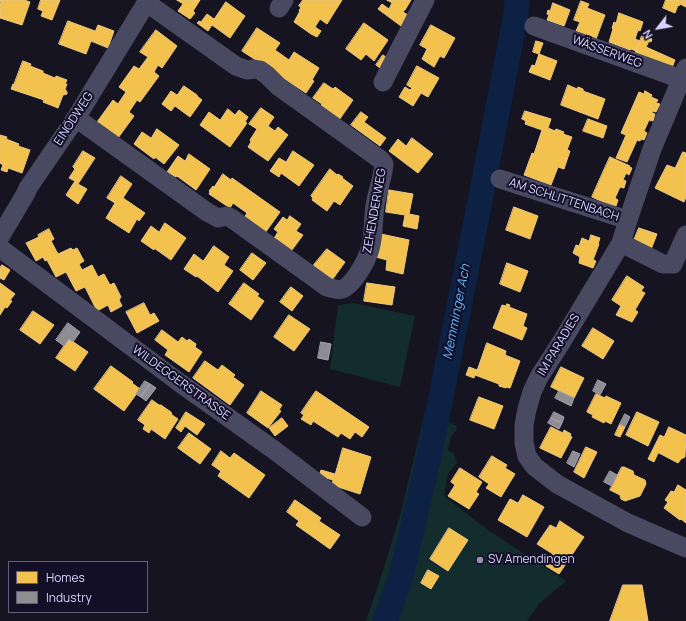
<!DOCTYPE html>
<html>
<head>
<meta charset="utf-8">
<style>
	body { margin:0 }
	#map { position:relative; width:686px; height:621px; overflow:hidden; background:#161421; font-family:Manrope,sans-serif }
	canvas { display:block }
	.legend { position:absolute; left:8px; top:561px; width:140px; height:52px; box-sizing:border-box; background:#130f26; border:1px solid #625e7d; margin:0; padding:5px 7px; list-style:none; font-size:12px; color:#d9d4ff }
	.legend li { display:flex; align-items:center; gap:8px; height:20px }
	.legend b { width:20px; border:1px solid #625e7d }
	.north { position:absolute; left:638px; top:8px; width:40px; height:40px; -webkit-text-stroke:3px #130f26; paint-order:stroke; rotate:239deg; font-size:11px; font-weight:700; line-height:16px; text-align:center; color:#d9d4ff }
	.north::after { content:''; display:block; margin:auto; width:14px; height:18px; background:#d9d4ff; clip-path:polygon(50% 0,100% 100%,50% 72%,0 100%) }
</style>
</head>
<body>
<div id="map">
<canvas width="686" height="621"></canvas>
<ul class="legend">
<li><b style="height:11px;background:#f2c14e"></b>Homes</li>
<li><b style="height:11px;background:#8d8d92"></b>Industry</li>
</ul>
<div class="north">N</div>
</div>
<script>
const ctx = document.querySelector('canvas').getContext('2d');
ctx.lineJoin = 'round';
function fillPath(path, color) { ctx.fillStyle = color; ctx.fill(path, 'evenodd'); }
function trace(path, color, width, dash) { ctx.strokeStyle = color; ctx.lineWidth = width; ctx.lineCap = dash ? 'butt' : 'round'; ctx.setLineDash(dash || []); ctx.stroke(path); }
function label(font, color, halo, rows, align = 'center') {
  ctx.font = font + ' Manrope,sans-serif'; ctx.lineWidth = 4; ctx.setLineDash([]); ctx.textBaseline = 'middle'; ctx.strokeStyle = halo; ctx.fillStyle = color; for (const [text, x, y, turn = 0] of rows) {
    ctx.save(); ctx.translate(x, y); ctx.rotate((+turn || 0) * Math.PI / 180); ctx.textAlign = isNaN(turn) ? turn : align; if (halo) ctx.strokeText(text, 0, 0); ctx.fillText(text, 0, 0); ctx.restore();
  }
}
const green = new Path2D(`
	M 354,303 L 415,316 L 400,387 L 330,369 L 338,305 Z
	M 425,412 L 457,426 L 456,431 L 451,436 L 448,450 L 454,454 L 457,463 L 448,474 L 444,496 L 488,530 L 566,581 L 540,603 L 527,621 L 366,621 L 385,564 L 401,512 Z`);
const homes = new Path2D(`
	M 1,0 L 24,0 L 30,2 L 22,25 L 0,18 L 0,4 Z
	M 41,0 L 60,0 L 52,20 L 41,16 L 43,11 L 38,9 Z
	M 177,0 L 200,0 L 193,11 L 195,13 L 190,19 L 178,11 L 183,4 Z
	M 303,0 L 342,0 L 327,24 L 320,19 L 315,27 L 321,31 L 317,37 L 311,34 L 294,22 L 300,11 L 299,11 L 301,7 L 299,6 Z
	M 387,0 L 411,0 L 405,10 L 404,10 L 403,12 L 408,15 L 401,26 L 378,9 L 382,4 L 389,9 L 392,3 Z
	M 666,0 L 686,0 L 686,7 L 680,4 L 679,6 L 678,5 L 675,13 L 663,8 Z
	M 581,1 L 589,4 L 587,8 L 605,15 L 596,39 L 576,31 L 580,22 L 574,20 Z
	M 226,2 L 245,16 L 230,38 L 212,25 L 208,31 L 197,23 L 199,21 L 201,22 L 207,14 L 214,19 Z
	M 553,3 L 570,10 L 564,26 L 547,20 L 549,15 L 547,14 L 548,10 L 550,11 Z
	M 619,13 L 643,22 L 640,31 L 638,30 L 635,39 L 640,41 L 636,51 L 631,49 L 630,50 L 609,42 L 613,29 L 612,28 L 614,22 L 616,23 Z
	M 68,21 L 95,31 L 95,32 L 98,25 L 114,31 L 108,48 L 91,41 L 86,54 L 59,44 Z
	M 364,23 L 388,40 L 374,61 L 366,54 L 361,60 L 346,49 Z
	M 431,25 L 455,38 L 444,58 L 440,56 L 434,67 L 422,59 L 427,49 L 420,45 Z
	M 257,28 L 280,43 L 275,50 L 289,60 L 294,52 L 319,68 L 312,80 L 314,81 L 306,93 L 242,51 Z
	M 156,30 L 177,46 L 162,68 L 158,65 L 154,72 L 159,76 L 140,102 L 137,100 L 129,112 L 134,116 L 118,138 L 97,122 L 113,100 L 118,104 L 126,92 L 119,87 L 134,66 L 139,69 L 148,57 L 140,52 Z
	M 642,36 L 652,39 L 651,42 L 649,41 L 646,47 L 675,60 L 671,70 L 634,56 Z
	M 536,41 L 543,43 L 539,54 L 557,61 L 550,80 L 529,72 L 532,65 L 535,66 L 539,54 L 533,52 Z
	M 383,55 L 391,61 L 384,71 L 376,65 Z
	M 23,61 L 31,64 L 30,66 L 43,71 L 43,73 L 55,78 L 55,80 L 56,76 L 67,80 L 65,84 L 67,84 L 65,89 L 67,92 L 67,94 L 63,95 L 58,108 L 43,102 L 44,100 L 11,89 L 13,84 L 21,87 L 14,85 Z
	M 417,66 L 439,78 L 428,97 L 421,93 L 413,106 L 399,97 L 405,87 L 410,90 L 412,88 L 407,85 Z
	M 324,83 L 333,89 L 335,87 L 353,100 L 337,123 L 318,110 L 322,104 L 313,98 Z
	M 568,85 L 577,89 L 578,87 L 583,89 L 583,91 L 605,99 L 598,119 L 561,105 Z
	M 184,86 L 197,95 L 197,96 L 202,100 L 190,117 L 175,106 L 171,111 L 162,104 L 171,91 L 177,95 Z
	M 645,91 L 652,95 L 651,97 L 658,100 L 656,103 L 660,104 L 656,112 L 653,111 L 652,113 L 655,114 L 653,121 L 649,120 L 644,131 L 647,133 L 644,140 L 641,139 L 640,141 L 637,140 L 627,162 L 616,158 L 626,135 L 621,133 L 639,92 L 644,94 Z
	M 261,108 L 274,117 L 268,126 L 275,131 L 278,127 L 288,135 L 268,161 L 248,147 L 251,142 L 250,140 L 257,129 L 249,124 Z
	M 228,109 L 235,115 L 239,110 L 248,117 L 245,122 L 247,123 L 230,147 L 200,125 L 209,112 L 220,120 Z
	M 525,111 L 551,119 L 548,128 L 555,131 L 556,129 L 564,132 L 563,134 L 572,137 L 567,150 L 570,151 L 564,169 L 558,167 L 551,185 L 524,175 L 532,153 L 534,154 L 542,130 L 525,124 L 526,121 L 522,119 Z
	M 361,112 L 368,117 L 364,122 L 386,138 L 380,146 L 351,125 Z
	M 588,119 L 607,126 L 603,138 L 583,131 Z
	M 157,129 L 179,145 L 164,164 L 155,157 L 154,159 L 134,144 L 142,132 L 151,138 Z
	M 0,135 L 7,137 L 6,139 L 19,144 L 18,146 L 30,150 L 22,173 L 8,168 L 7,172 L 1,170 L 3,165 L 0,163 Z
	M 412,138 L 433,154 L 418,173 L 389,151 L 398,139 L 406,146 Z
	M 83,151 L 95,158 L 78,184 L 87,189 L 78,204 L 66,195 L 75,181 L 69,178 L 75,169 L 73,167 Z
	M 293,151 L 314,165 L 299,186 L 281,173 L 279,177 L 270,171 L 279,158 L 286,162 Z
	M 683,152 L 686,153 L 686,197 L 684,202 L 655,188 L 667,165 L 675,168 Z
	M 189,154 L 210,169 L 196,190 L 177,176 L 176,177 L 167,172 L 178,156 L 185,161 Z
	M 610,157 L 630,166 L 629,167 L 632,168 L 629,175 L 626,173 L 623,180 L 626,181 L 624,188 L 620,187 L 615,198 L 618,200 L 616,206 L 612,205 L 612,206 L 592,197 Z
	M 330,169 L 337,175 L 338,174 L 343,177 L 342,178 L 353,186 L 340,205 L 334,201 L 327,211 L 312,200 L 313,198 L 311,196 Z
	M 223,174 L 231,180 L 232,178 L 280,212 L 265,233 L 244,218 L 247,213 L 233,203 L 230,208 L 209,194 L 210,192 L 209,191 L 213,186 L 214,187 Z
	M 121,176 L 132,184 L 123,198 L 145,213 L 139,221 L 137,219 L 129,233 L 106,218 L 115,203 L 107,198 Z
	M 389,190 L 413,194 L 409,214 L 419,216 L 417,229 L 403,226 L 405,215 L 386,212 Z
	M 514,207 L 538,216 L 530,239 L 506,230 Z
	M 290,216 L 301,224 L 296,231 L 303,235 L 289,254 L 271,243 L 278,232 L 274,229 L 283,217 L 287,220 Z
	M 165,223 L 186,238 L 171,260 L 154,248 L 154,250 L 141,241 L 151,226 L 159,232 Z
	M 639,228 L 657,234 L 650,252 L 632,245 Z
	M 49,229 L 54,239 L 51,241 L 58,254 L 71,248 L 73,250 L 77,248 L 84,261 L 79,264 L 82,270 L 92,265 L 98,277 L 104,274 L 110,285 L 114,283 L 121,297 L 119,300 L 122,306 L 111,312 L 108,305 L 97,311 L 85,287 L 76,291 L 66,272 L 56,277 L 47,260 L 45,261 L 43,257 L 36,261 L 26,243 L 39,237 L 38,235 Z
	M 381,234 L 409,240 L 403,274 L 386,270 L 387,260 L 376,257 Z
	M 591,235 L 600,238 L 598,244 L 599,244 L 593,260 L 596,261 L 593,268 L 579,263 L 580,257 L 573,253 L 576,245 L 579,246 L 582,238 L 589,241 Z
	M 214,246 L 229,257 L 224,265 L 233,271 L 218,292 L 197,276 L 196,277 L 184,269 L 194,254 L 203,261 Z
	M 327,249 L 345,262 L 330,283 L 313,266 Z
	M 252,253 L 266,263 L 253,280 L 240,270 Z
	M 507,263 L 528,271 L 520,292 L 500,284 Z
	M 2,265 L 10,270 L 4,280 L 0,278 L 0,268 Z
	M 627,276 L 644,287 L 641,291 L 645,293 L 635,310 L 638,312 L 632,322 L 616,315 L 621,306 L 612,300 Z
	M 0,283 L 15,294 L 10,300 L 12,301 L 7,308 L 5,307 L 0,315 Z
	M 244,283 L 259,294 L 257,296 L 264,301 L 251,320 L 229,304 Z
	M 367,283 L 395,287 L 392,305 L 364,301 Z
	M 291,287 L 303,296 L 292,311 L 280,302 Z
	M 144,303 L 150,315 L 154,313 L 159,321 L 137,333 L 126,312 Z
	M 507,304 L 510,305 L 509,307 L 527,314 L 523,326 L 527,328 L 522,340 L 493,328 L 502,305 L 506,306 Z
	M 33,311 L 54,325 L 40,344 L 20,330 Z
	M 289,315 L 310,329 L 294,351 L 274,337 Z
	M 593,328 L 614,341 L 603,359 L 582,346 Z
	M 162,330 L 178,342 L 182,337 L 187,341 L 189,339 L 196,344 L 195,347 L 202,352 L 189,372 L 165,355 L 168,350 L 155,340 Z
	M 69,339 L 88,352 L 75,371 L 56,358 Z
	M 487,343 L 506,351 L 505,355 L 520,361 L 510,388 L 506,387 L 506,388 L 499,386 L 499,384 L 475,375 L 476,372 L 474,378 L 466,375 L 469,367 L 477,370 Z
	M 205,361 L 218,370 L 222,365 L 235,375 L 233,377 L 244,385 L 230,405 L 193,378 Z
	M 111,366 L 133,382 L 132,383 L 140,389 L 124,411 L 94,389 Z
	M 561,367 L 584,378 L 574,398 L 551,387 Z
	M 261,391 L 282,405 L 279,410 L 281,411 L 268,428 L 247,413 Z
	M 316,391 L 369,427 L 362,437 L 355,432 L 350,439 L 341,433 L 338,437 L 313,421 L 311,425 L 301,419 L 304,415 L 301,413 Z
	M 596,394 L 605,398 L 606,396 L 621,403 L 611,424 L 605,421 L 604,423 L 592,417 L 593,415 L 587,412 Z
	M 479,397 L 503,406 L 494,429 L 470,420 Z
	M 152,400 L 159,405 L 161,405 L 171,412 L 172,415 L 178,419 L 165,439 L 151,429 L 149,433 L 143,429 L 145,425 L 138,420 Z
	M 186,412 L 205,424 L 197,435 L 185,426 L 181,432 L 176,428 Z
	M 637,412 L 659,422 L 648,446 L 626,435 Z
	M 282,418 L 288,426 L 275,436 L 269,428 Z
	M 620,424 L 625,427 L 620,437 L 615,435 Z
	M 551,427 L 563,433 L 564,430 L 571,434 L 570,436 L 572,437 L 561,458 L 540,448 Z
	M 669,427 L 686,435 L 685,457 L 681,459 L 678,463 L 659,453 L 658,453 L 654,462 L 648,459 L 660,435 L 664,437 Z
	M 189,433 L 211,449 L 200,464 L 178,448 Z
	M 586,447 L 597,452 L 584,478 L 574,472 Z
	M 343,448 L 371,457 L 360,494 L 332,485 L 333,480 L 319,476 L 321,470 L 335,474 Z
	M 221,451 L 230,458 L 234,453 L 265,475 L 249,498 L 218,476 L 221,471 L 212,465 Z
	M 492,456 L 507,465 L 505,468 L 515,474 L 501,497 L 486,488 L 489,484 L 479,477 Z
	M 622,467 L 624,467 L 633,471 L 634,475 L 645,480 L 646,484 L 640,496 L 625,501 L 621,499 L 620,495 L 610,490 Z
	M 460,468 L 482,482 L 476,492 L 479,494 L 469,509 L 448,496 L 455,485 L 451,482 Z
	M 678,485 L 686,490 L 686,523 L 681,519 L 680,520 L 664,508 L 668,502 L 665,500 L 671,491 L 674,492 Z
	M 523,495 L 544,507 L 527,537 L 498,520 L 510,499 L 518,503 Z
	M 295,500 L 321,518 L 319,521 L 340,535 L 330,549 L 296,525 L 299,521 L 287,512 Z
	M 560,521 L 584,537 L 559,574 L 546,566 L 553,554 L 537,544 L 550,525 L 556,528 Z
	M 449,528 L 468,540 L 448,571 L 430,559 Z
	M 428,570 L 439,576 L 431,589 L 421,583 Z
	M 623,585 L 642,585 L 648,621 L 610,621 Z`);
const industry = new Path2D(`
	M 68,323 L 80,332 L 73,342 L 69,339 L 64,346 L 56,340 Z
	M 321,342 L 331,344 L 328,360 L 318,358 Z
	M 598,380 L 606,384 L 600,395 L 593,391 Z
	M 145,381 L 150,384 L 141,397 L 136,394 Z
	M 150,384 L 156,388 L 146,401 L 141,397 Z
	M 559,391 L 574,398 L 571,406 L 555,398 Z
	M 554,412 L 564,417 L 562,423 L 551,418 Z
	M 625,414 L 630,417 L 625,427 L 620,424 Z
	M 551,418 L 562,423 L 559,429 L 548,423 Z
	M 573,451 L 580,454 L 574,467 L 567,463 Z
	M 610,471 L 617,475 L 612,486 L 604,482 Z`);
const river = new Path2D(`
	M 385,621 L 400,580 L 430,452 L 480,201 L 516,14 L 517,0`);
const minor = new Path2D(`
	M 279,8 L 284,0
	M 534,26 L 681,79
	M 686,68 L 652,149 L 628,220 L 621,243 L 559,346 L 539,377 L 532,392 L 527,409 L 524,425 L 524,443 L 527,456 L 534,466 L 557,484 L 628,523 L 686,548
	M 383,82 L 425,0
	M 76,118 L 207,212 L 218,218 L 227,216 L 231,218 L 327,287 C 332,288 337,291 342,289 C 353,286 367,260 370,249 C 374,235 373,220 375,206 C 377,192 383,178 384,164 L 381,160 L 278,86 L 267,75 L 260,70 L 254,69 L 247,70 L 236,66 L 147,3
	M 500,179 L 628,220
	M 0,237 L 26,193 L 28,188 L 76,118 L 148,0
	M 621,243 L 663,264 L 673,264 L 686,235
	M 0,248 L 180,383 L 274,450 L 362,517`);
const markers = [
	[480,560,4,"#9591b1"]
];
const streetNames = [
	["WÄSSERWEG",607,52,20],
	["EINÖDWEG",74,119,-57],
	["AM SCHLITTENBACH",564,200,18],
	["ZEHENDERWEG",375,211,-80],
	["IM PARADIES",559,345,-59],
	["WILDEGGERSTRASSE",181,383,36]
];
const poiNames = [
	["SV Amendingen",488,560]
];
const waterNames = [
	["Memminger Ach",457,312,-79]
];
fillPath(green, '#132c2d');
fillPath(homes, '#f2c14e');
trace(homes, '#eac783', 1);
fillPath(industry, '#8d8d92');
trace(industry, '#a4a2b3', 1);
trace(river, '#0d2144', 25);
trace(minor, '#4a4962', 19);
for (const [x, y, r, color] of markers) { const dot = new Path2D(); dot.arc(x, y, r, 0, 2 * Math.PI); ctx.fillStyle = color; ctx.fill(dot); trace(dot, '#130f26', 1.5); }
label('12px', '#d9d4ff', '#130f26', streetNames);
label('12px', '#d9d4ff', '#130f26', poiNames, 'left');
label('italic 13px', '#62b6ff', '#130f26', waterNames);
</script>
</body>
</html>
